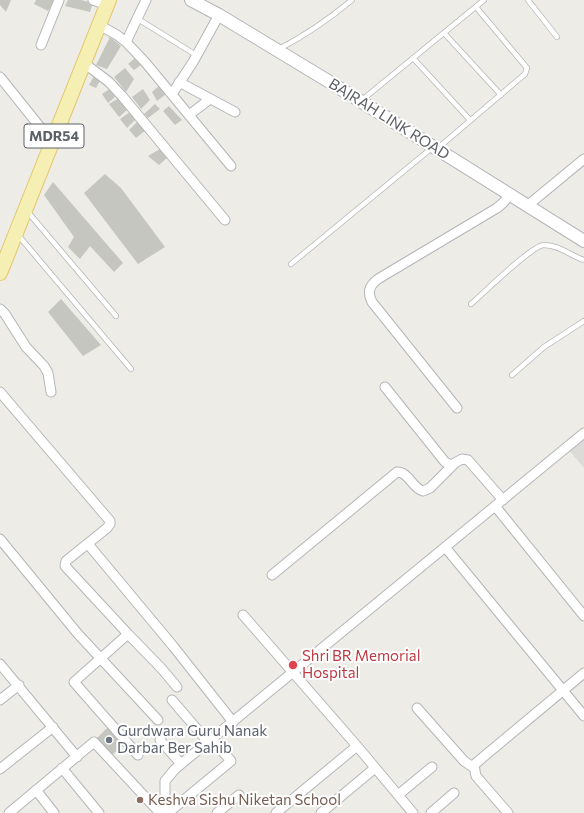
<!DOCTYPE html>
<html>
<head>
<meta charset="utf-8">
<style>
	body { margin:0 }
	canvas { display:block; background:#eeece6 }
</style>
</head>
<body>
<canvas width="584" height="813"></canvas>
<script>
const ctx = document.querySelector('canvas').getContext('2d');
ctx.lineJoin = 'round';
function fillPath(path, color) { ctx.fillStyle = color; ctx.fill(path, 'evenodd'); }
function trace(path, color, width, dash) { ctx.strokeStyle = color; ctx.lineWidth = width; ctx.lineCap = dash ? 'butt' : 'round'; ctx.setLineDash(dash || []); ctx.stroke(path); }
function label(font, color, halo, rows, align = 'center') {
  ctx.font = font + ' Commissioner,sans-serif'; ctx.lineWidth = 4; ctx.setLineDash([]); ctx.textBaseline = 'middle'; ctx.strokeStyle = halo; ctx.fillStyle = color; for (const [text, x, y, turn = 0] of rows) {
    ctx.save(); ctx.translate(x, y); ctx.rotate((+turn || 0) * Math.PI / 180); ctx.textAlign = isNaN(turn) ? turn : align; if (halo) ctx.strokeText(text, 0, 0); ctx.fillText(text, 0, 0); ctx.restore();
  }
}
const industrial = new Path2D(`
	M 584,435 L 584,468 L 567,448 Z`);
const building = new Path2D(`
	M 0,0 L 11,0 L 6,12 L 0,5 Z
	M 36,0 L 54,0 L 48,11 L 34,4 Z
	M 68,0 L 81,0 L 93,3 L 90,12 L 65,6 Z
	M 110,37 L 121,46 L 107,69 L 96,65 Z
	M 135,58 L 141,65 L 134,70 L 128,64 Z
	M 125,68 L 134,79 L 126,92 L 114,77 Z
	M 94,76 L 101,79 L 96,88 L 89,85 Z
	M 160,85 L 166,94 L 157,101 L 152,92 Z
	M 143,89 L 150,100 L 141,109 L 132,97 Z
	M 108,90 L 110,90 L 115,97 L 108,103 L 102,94 Z
	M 119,98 L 127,110 L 119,117 L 109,104 Z
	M 155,104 L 160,109 L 148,118 L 144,114 Z
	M 169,106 L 182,120 L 175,125 L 163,111 Z
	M 130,112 L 136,119 L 127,128 L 120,119 Z
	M 138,121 L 146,130 L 136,138 L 129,130 Z
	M 160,149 L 168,157 L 159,165 L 148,156 Z
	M 105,174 L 121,188 L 165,247 L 138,264 L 84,193 Z
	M 53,182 L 123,263 L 114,272 L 90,246 L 80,259 L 68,247 L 74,237 L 44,195 Z
	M 61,299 L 101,345 L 83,356 L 48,312 Z
	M 109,726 L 125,744 L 112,755 L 96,739 Z`);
const lane = new Path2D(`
	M 528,0 L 557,37
	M 138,19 L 196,55
	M 444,33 L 501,95
	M 279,49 C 306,35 328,20 352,0
	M 413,58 L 470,120
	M 362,100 L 484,0
	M 438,148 L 525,74 L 527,68 L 476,7
	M 27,211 L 116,316
	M 18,235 L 131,369
	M 291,264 L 433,147
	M 471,304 C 483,294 532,245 544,245 C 559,245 571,256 584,260
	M 512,375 L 544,347 L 584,321`);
const street = new Path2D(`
	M 93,0 L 107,5
	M 99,25 L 117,35 L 126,42 L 145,62 L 231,166
	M 126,42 L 146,0
	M 41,45 L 59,0
	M 84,63 L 109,82 L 122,96 L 225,220
	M 0,77 L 52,142
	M 179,82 L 235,112
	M 172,94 L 193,62 L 219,15
	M 189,115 L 210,99
	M 527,206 L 584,159
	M 0,309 L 5,314 L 26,347 L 44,366 L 48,373 L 51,392
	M 385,387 L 445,462 L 451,465 L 462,459 L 468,460 L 503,500
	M 0,392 L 110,521 L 110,524 L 107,528 L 66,561 L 65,566 L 128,634 L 162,669 L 177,687
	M 457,408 L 372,302 C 367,292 369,286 378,279 L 497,208 L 504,202 L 509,195
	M 495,506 L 584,616
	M 0,539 L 78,634 L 158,720
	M 88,544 L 173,646 L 233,722
	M 445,547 L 584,716
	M 272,575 L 397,472 C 409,472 412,488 423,491 L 430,488 L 454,464
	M 243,615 L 357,746 L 413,813
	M 128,634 L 74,682 L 138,755
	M 0,664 L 77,757
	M 0,700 L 19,685
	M 172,700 L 208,742
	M 417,708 L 464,761 L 474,768
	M 160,740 L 181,764
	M 62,768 L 99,813
	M 0,769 L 53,727
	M 36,790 L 54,813
	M 398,795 L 432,767
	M 9,813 L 94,742 L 160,813
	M 165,813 L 165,781 L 175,769 L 584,433
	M 168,813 L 231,761 L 212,739
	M 217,813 L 239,795
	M 276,813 L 357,746
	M 321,813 L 375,768
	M 431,813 L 454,793
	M 508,813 L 476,776 L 474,765 L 482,758 L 584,673`);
const secondary = new Path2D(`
	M 191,0 L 219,15 L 333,84 L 584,241`);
const primary = new Path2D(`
	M 0,273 L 109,0`);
const markers = [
	[293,665,5,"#e0444e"],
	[109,740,4,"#6b7280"],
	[140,800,4,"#8d6e63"]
];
const shields = [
	[54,136,60]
];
const shieldNames = [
	["MDR54",54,136]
];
const streetNames = [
	["BAJRAH LINK ROAD",389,119,32]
];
const healthNames = [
	["Shri BR Memorial",302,656],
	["Hospital",302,673]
];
const worshipNames = [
	["Gurdwara Guru Nanak",117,731],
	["Darbar Ber Sahib",117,748]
];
const educationNames = [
	["Keshva Sishu Niketan School",148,800]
];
fillPath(industrial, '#dddbd8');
fillPath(building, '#c6c6c0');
trace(lane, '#b3b5b9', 6);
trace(street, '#b3b5b9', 11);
trace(secondary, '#b2b4b8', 14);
trace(primary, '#e0c86d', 16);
trace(lane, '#fff', 4.5);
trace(street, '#fff', 9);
trace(secondary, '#fff', 12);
trace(primary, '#f5efb3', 14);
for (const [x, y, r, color] of markers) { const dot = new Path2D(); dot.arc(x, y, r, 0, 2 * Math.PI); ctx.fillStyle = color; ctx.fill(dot); trace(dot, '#fff', 1.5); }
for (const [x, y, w] of shields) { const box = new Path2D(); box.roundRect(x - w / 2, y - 12, w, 24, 3); ctx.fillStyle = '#fff'; ctx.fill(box); trace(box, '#5d6064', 1); }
label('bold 14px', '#5d6064', null, shieldNames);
label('15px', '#5d6064', '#fff', streetNames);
label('15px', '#be3a42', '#fff', healthNames, 'left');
label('15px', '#5b616d', '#fff', worshipNames, 'left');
label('15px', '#785e54', '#fff', educationNames, 'left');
</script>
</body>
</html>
